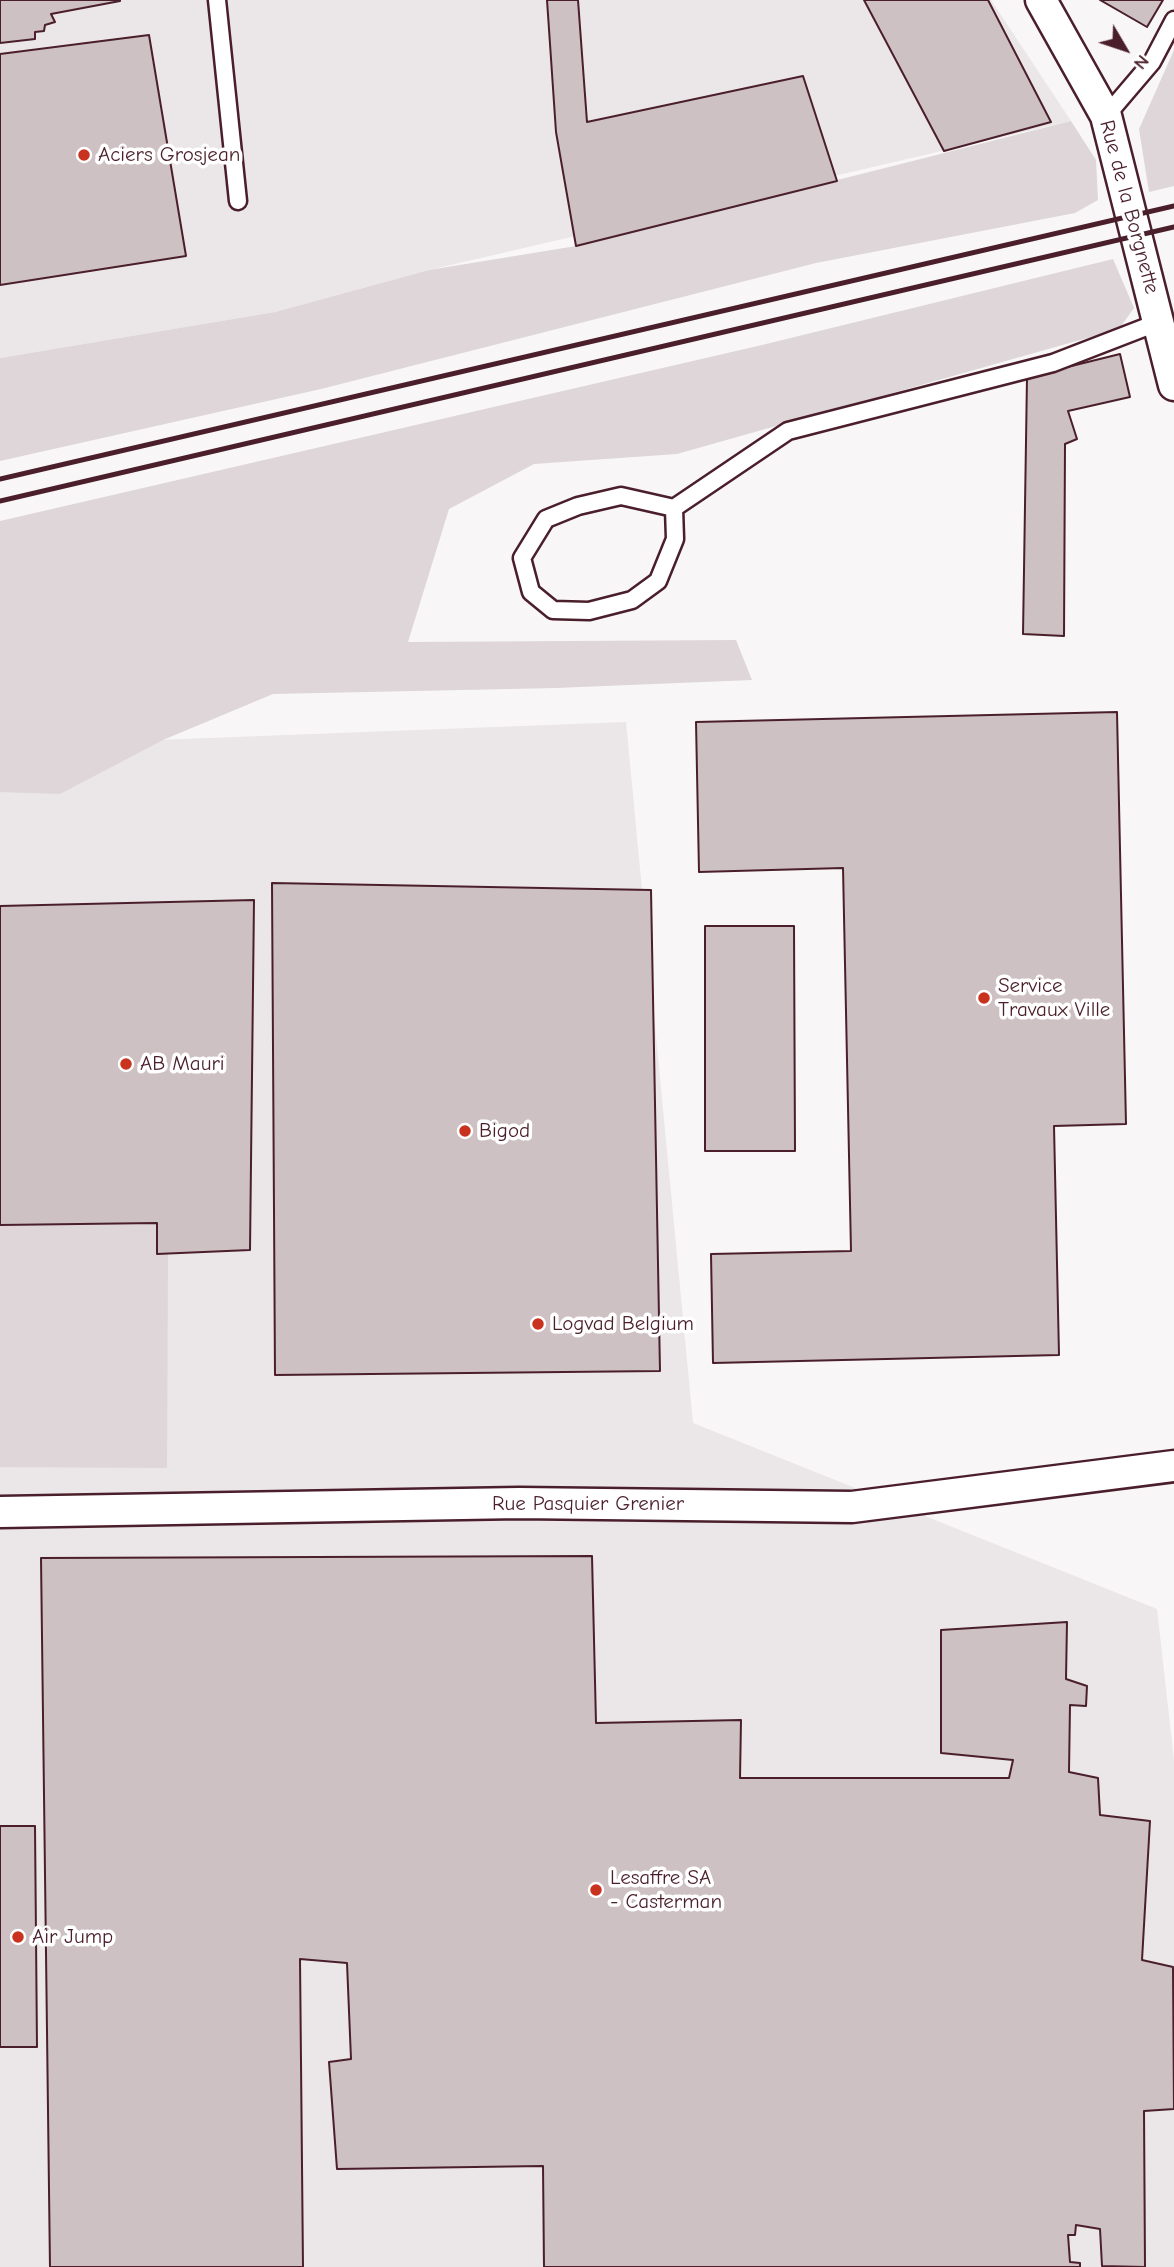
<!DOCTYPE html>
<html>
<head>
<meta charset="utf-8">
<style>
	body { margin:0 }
	#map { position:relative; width:1174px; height:2267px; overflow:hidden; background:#f8f6f7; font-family:"Comic Neue",sans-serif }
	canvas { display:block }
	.north { position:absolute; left:1090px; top:14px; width:70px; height:70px; -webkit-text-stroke:5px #fff; paint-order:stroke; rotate:129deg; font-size:19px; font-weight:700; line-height:28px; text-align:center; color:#4a1f2b }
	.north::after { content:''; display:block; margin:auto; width:24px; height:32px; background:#4a1f2b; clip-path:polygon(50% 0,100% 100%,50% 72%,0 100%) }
</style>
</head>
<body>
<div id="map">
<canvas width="1174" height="2267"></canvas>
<div class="north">N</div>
</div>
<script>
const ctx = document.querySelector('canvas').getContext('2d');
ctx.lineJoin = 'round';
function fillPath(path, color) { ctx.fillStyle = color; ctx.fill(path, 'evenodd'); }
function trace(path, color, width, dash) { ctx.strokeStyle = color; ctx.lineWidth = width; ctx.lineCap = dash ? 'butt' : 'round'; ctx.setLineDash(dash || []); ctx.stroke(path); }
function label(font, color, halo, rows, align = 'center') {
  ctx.font = font + ' "Comic Neue",sans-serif'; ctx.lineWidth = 7; ctx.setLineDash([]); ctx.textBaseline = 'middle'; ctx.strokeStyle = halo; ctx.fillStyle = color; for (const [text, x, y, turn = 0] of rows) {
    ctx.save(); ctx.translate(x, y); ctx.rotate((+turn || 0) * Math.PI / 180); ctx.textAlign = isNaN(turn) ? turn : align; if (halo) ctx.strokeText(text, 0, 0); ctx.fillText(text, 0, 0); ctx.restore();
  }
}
const built = new Path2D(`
	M 0,0 L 991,0 L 1071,121 L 429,270 L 275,312 L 0,358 Z
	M 626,722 L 693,1423 L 1157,1609 L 1174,1760 L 1174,2267 L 0,2267 L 0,746 Z`);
const green = new Path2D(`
	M 1174,50 L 1174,186 L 1149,192 L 1139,129 Z
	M 1071,121 L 1096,160 L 1098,200 L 1075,213 L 816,263 L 321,389 L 0,461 L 0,358 L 275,312 L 429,270 L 576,246 Z
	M 1113,259 L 1134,308 L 1119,329 L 677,454 L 534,464 L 449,509 L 408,642 L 736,640 L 752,680 L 556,688 L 273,694 L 163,740 L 60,794 L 0,792 L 0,521 L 762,345 Z
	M 157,1223 L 157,1253 L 168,1253 L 167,1468 L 0,1467 L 0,1225 Z`);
const building = new Path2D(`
	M 0,0 L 120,0 L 120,1 L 51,14 L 55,22 L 45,25 L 44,31 L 35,32 L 35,39 L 0,43 Z
	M 547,0 L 578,0 L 587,122 L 803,76 L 837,181 L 576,246 L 556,132 Z
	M 864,0 L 988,0 L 1051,122 L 944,151 Z
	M 1100,0 L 1163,0 L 1147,27 Z
	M 149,35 L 186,256 L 0,285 L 0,54 Z
	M 1120,354 L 1130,397 L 1068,411 L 1077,439 L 1065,444 L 1064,636 L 1023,634 L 1027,377 Z
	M 1117,712 L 1126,1124 L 1054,1126 L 1059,1355 L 713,1363 L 711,1254 L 851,1251 L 843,868 L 699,872 L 696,722 Z
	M 272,883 L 651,890 L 660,1371 L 275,1375 Z
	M 254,900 L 250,1250 L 157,1254 L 157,1223 L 0,1225 L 0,906 Z
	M 705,926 L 794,926 L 795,1151 L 705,1151 Z
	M 592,1556 L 596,1723 L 741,1720 L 740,1778 L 1009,1778 L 1013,1760 L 941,1753 L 941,1630 L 1067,1622 L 1066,1679 L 1087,1686 L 1086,1706 L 1070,1705 L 1069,1772 L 1098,1778 L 1100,1815 L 1150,1821 L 1142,1960 L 1173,1967 L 1174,2109 L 1144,2111 L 1145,2267 L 1102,2266 L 1100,2229 L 1076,2225 L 1075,2235 L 1068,2235 L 1070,2262 L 1080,2263 L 1080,2267 L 544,2267 L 543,2166 L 337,2169 L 329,2062 L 351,2059 L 347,1963 L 300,1959 L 303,2267 L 50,2267 L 41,1558 Z
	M 0,1826 L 35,1826 L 37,2047 L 0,2047 Z`);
const service = new Path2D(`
	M 217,0 L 238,201
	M 1106,116 L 1152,62 L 1174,20
	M 674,508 L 675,539 L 658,581 L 632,600 L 589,611 L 553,610 L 531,592 L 522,558 L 546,519 L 578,506 L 621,496 L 674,508 L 788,431 L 1053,363 L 1159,322`);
const minor = new Path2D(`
	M 1041,0 L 1106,116 L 1174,385
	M 0,1512 L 519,1503 L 852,1507 L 1174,1466`);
const rail = new Path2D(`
	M 0,479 L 1174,206
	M 0,501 L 1174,227`);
const markers = [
	[84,155,7,"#c8321e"],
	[984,998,7,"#c8321e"],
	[126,1064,7,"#c8321e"],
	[465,1131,7,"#c8321e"],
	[538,1324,7,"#c8321e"],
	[596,1890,7,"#c8321e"],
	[18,1937,7,"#c8321e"]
];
const poiNames = [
	["Aciers Grosjean",98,155],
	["Service",998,986],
	["Travaux Ville",998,1010],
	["AB Mauri",140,1064],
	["Bigod",479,1131],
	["Logvad Belgium",552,1324],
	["Lesaffre SA",610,1878],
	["- Casterman",610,1902],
	["Air Jump",32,1937]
];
const streetNames = [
	["Rue de la Borgnette",1129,207,75],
	["Rue Pasquier Grenier",588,1504]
];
fillPath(built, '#ebe6e8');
fillPath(green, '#ded6d9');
fillPath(building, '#cdc1c4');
trace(building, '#4a1f2b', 2);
trace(service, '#4a1f2b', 21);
trace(minor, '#4a1f2b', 35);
trace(service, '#fff', 16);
trace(minor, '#fff', 30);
trace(rail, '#4a1f2b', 5);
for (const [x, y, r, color] of markers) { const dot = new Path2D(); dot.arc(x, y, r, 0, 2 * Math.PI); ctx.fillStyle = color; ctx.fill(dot); trace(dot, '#fff', 2.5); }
label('21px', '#4a1f2b', '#fff', poiNames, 'left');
label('21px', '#4a1f2b', '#fff', streetNames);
</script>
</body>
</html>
